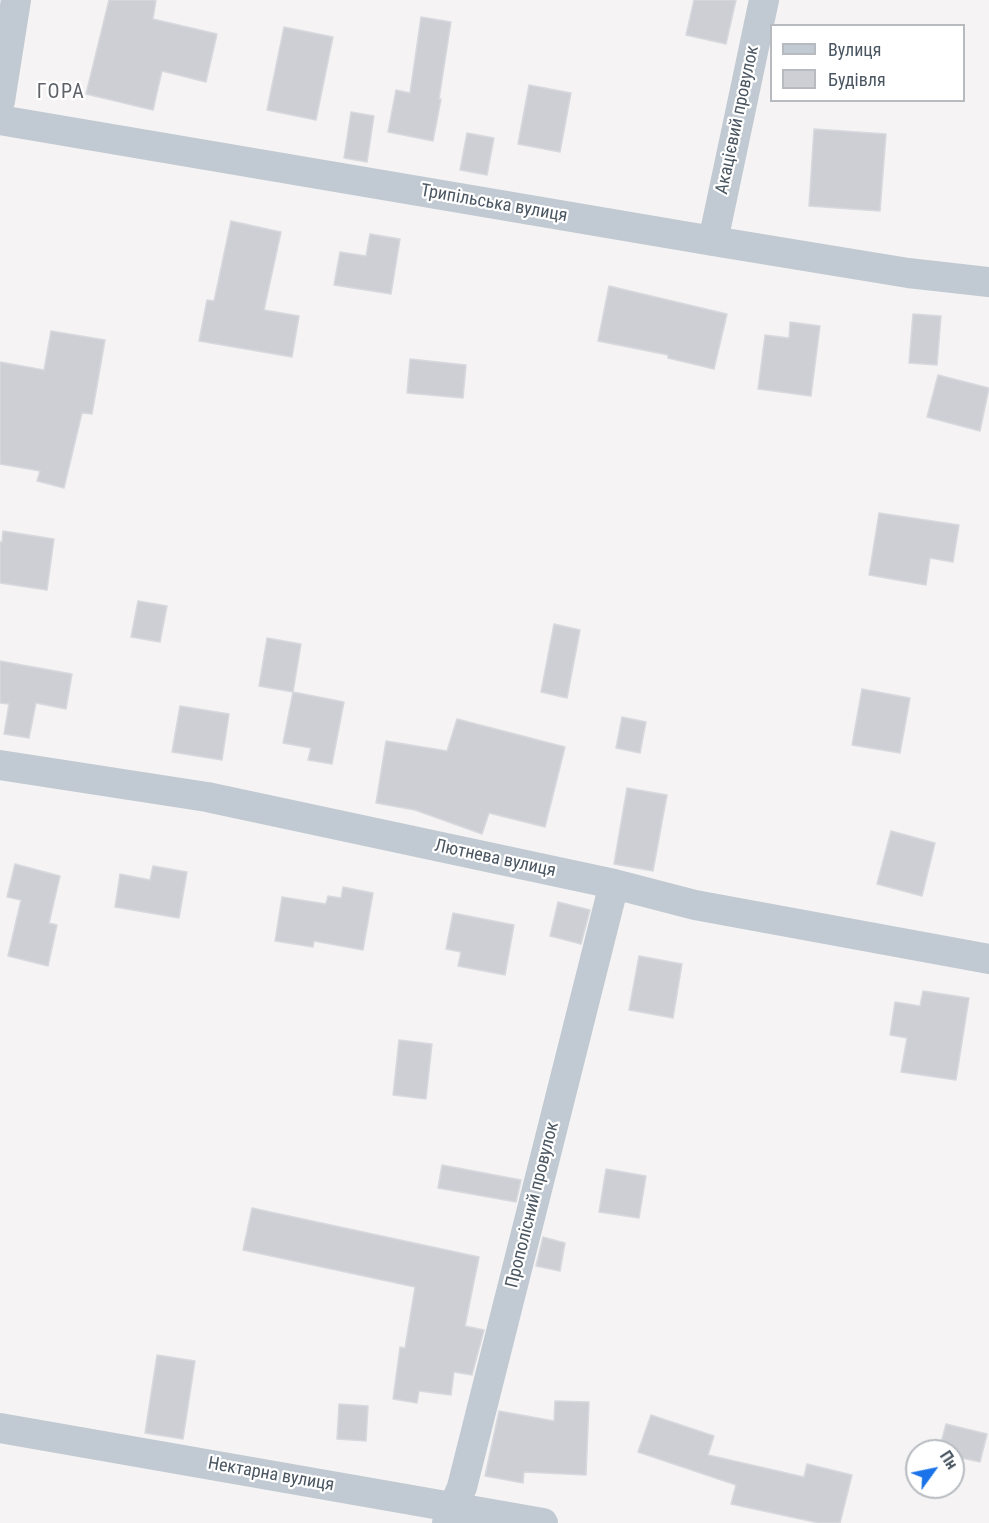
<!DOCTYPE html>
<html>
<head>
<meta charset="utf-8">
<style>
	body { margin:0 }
	#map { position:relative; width:989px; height:1523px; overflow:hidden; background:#f5f3f3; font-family:"Roboto Condensed",sans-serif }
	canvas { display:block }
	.legend { position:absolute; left:770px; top:24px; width:195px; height:78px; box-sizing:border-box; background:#fff; border:2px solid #b7bbc0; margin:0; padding:8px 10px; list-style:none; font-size:18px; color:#4a5661 }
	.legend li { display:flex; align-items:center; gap:12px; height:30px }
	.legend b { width:30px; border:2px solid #b7bbc0 }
	.north { position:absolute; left:905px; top:1439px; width:60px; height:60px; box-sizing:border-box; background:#fff; border:2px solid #b7bbc0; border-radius:50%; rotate:57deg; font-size:16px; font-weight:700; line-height:24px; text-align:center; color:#4a5661 }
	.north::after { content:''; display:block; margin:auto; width:21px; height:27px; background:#1a73e8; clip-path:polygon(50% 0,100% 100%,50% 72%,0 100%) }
</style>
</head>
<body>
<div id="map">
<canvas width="989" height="1523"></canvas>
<ul class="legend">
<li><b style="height:8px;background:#c1cad2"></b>Вулиця</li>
<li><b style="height:16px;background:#cdcfd5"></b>Будівля</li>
</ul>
<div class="north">Пн</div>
</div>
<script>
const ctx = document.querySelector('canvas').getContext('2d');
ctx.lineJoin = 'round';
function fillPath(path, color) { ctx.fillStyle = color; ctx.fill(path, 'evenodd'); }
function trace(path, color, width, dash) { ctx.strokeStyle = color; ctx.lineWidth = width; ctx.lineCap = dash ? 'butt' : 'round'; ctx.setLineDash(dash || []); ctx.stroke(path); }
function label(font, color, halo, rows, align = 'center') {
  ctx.font = font + ' "Roboto Condensed",sans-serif'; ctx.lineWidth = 4.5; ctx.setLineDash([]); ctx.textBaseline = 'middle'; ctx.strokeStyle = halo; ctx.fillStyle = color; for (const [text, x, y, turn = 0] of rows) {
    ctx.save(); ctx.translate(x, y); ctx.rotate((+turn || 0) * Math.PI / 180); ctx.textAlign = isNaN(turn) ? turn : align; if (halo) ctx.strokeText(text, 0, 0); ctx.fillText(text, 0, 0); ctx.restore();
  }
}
const building = new Path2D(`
	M 109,0 L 156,0 L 153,19 L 217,34 L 206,82 L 162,71 L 153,110 L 86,94 Z
	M 694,0 L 736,0 L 726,44 L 686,35 Z
	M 421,17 L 451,22 L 439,99 L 441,99 L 433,141 L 388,132 L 396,90 L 410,93 Z
	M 284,27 L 333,37 L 316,120 L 267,110 Z
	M 529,85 L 571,93 L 560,152 L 518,144 Z
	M 351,112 L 374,116 L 367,162 L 344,158 Z
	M 814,129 L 886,134 L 880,211 L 809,206 Z
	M 467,133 L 494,138 L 487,175 L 460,170 Z
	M 231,221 L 281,232 L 264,310 L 299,316 L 292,357 L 199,341 L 207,300 L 214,301 Z
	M 370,234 L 400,239 L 391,294 L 334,285 L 340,252 L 366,256 Z
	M 609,286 L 727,314 L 714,369 L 668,358 L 668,355 L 598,341 Z
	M 913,314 L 941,316 L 937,365 L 909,363 Z
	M 790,322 L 820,326 L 811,396 L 758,389 L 765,335 L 789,338 Z
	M 51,331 L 105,340 L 92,414 L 82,413 L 64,488 L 37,481 L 40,471 L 0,464 L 0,362 L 44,370 Z
	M 410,359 L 466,365 L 463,398 L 407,393 Z
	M 938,375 L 989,388 L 980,431 L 927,417 Z
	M 879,513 L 959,525 L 953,562 L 930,558 L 926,585 L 869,575 Z
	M 3,531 L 54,539 L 47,590 L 0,583 L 0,542 L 2,542 Z
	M 138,601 L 167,606 L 160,642 L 131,637 Z
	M 554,624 L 580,630 L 567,698 L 541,692 Z
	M 267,638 L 301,644 L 293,692 L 259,686 Z
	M 0,661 L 72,674 L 66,709 L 36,703 L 29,738 L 4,734 L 9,704 L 0,703 Z
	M 862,689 L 910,698 L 900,753 L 852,745 Z
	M 293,692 L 344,702 L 332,764 L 308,760 L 311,748 L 283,743 Z
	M 180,706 L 229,714 L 222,760 L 172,752 Z
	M 622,717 L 646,722 L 640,753 L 616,748 Z
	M 457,719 L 565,747 L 545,827 L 489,813 L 482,834 L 415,810 L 376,803 L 386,741 L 447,751 Z
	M 627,788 L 667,795 L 653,871 L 614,864 Z
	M 891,831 L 935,843 L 922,896 L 877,884 Z
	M 15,864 L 60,876 L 49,923 L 57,925 L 48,966 L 8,956 L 21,900 L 7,897 Z
	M 153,866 L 187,872 L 179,918 L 115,907 L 120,874 L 150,880 Z
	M 343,887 L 373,893 L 363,950 L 314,941 L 313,947 L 275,941 L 282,897 L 326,904 L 328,896 L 341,898 Z
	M 558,902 L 590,910 L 581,944 L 550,936 Z
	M 453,913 L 514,925 L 505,975 L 458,966 L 461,952 L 446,949 Z
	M 639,956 L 682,964 L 673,1018 L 629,1010 Z
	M 923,991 L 969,998 L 956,1080 L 901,1072 L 907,1038 L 890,1035 L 895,1002 L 920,1006 Z
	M 399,1040 L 432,1044 L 426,1099 L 393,1095 Z
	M 442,1165 L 521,1180 L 516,1202 L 438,1188 Z
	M 606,1169 L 646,1176 L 639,1218 L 599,1212 Z
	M 252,1208 L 479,1257 L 465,1326 L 484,1330 L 472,1375 L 454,1372 L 451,1395 L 419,1391 L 417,1403 L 393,1399 L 400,1347 L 405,1348 L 415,1287 L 243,1250 Z
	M 543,1237 L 565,1243 L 560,1271 L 536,1266 Z
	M 157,1355 L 195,1361 L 183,1439 L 145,1433 Z
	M 555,1401 L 589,1402 L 586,1475 L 524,1472 L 523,1483 L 485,1476 L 499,1411 L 554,1421 Z
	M 339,1404 L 368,1406 L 366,1441 L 337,1439 Z
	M 651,1415 L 714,1436 L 708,1455 L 804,1477 L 807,1464 L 852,1475 L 840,1523 L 819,1523 L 731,1504 L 736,1485 L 638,1452 Z
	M 946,1424 L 987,1434 L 980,1462 L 953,1456 L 953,1451 L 939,1451 Z`);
const street = new Path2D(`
	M 0,101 L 16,0
	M 0,120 L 713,241 L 908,273 L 989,282
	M 713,241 L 764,0
	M 0,765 L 207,797 L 614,884 L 695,905 L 989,959
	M 0,1428 L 543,1523
	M 447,1523 L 462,1487 L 614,884`);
const streetNames = [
	["Акацієвий провулок",738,120,-78],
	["Трипільська вулиця",494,204,10],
	["Лютнева вулиця",495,859,12],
	["Прополісний провулок",533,1205,-76],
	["Нектарна вулиця",271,1475,10]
];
const neighbourhoodNames = [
	["ГОРА",61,93]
];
fillPath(building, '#cdcfd5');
trace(building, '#d7d9de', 1.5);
trace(street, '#c1cad2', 30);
label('18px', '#4a5661', '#fff', streetNames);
ctx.letterSpacing = '1.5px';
label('20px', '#5f6368', '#fff', neighbourhoodNames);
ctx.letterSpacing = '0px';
</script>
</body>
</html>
